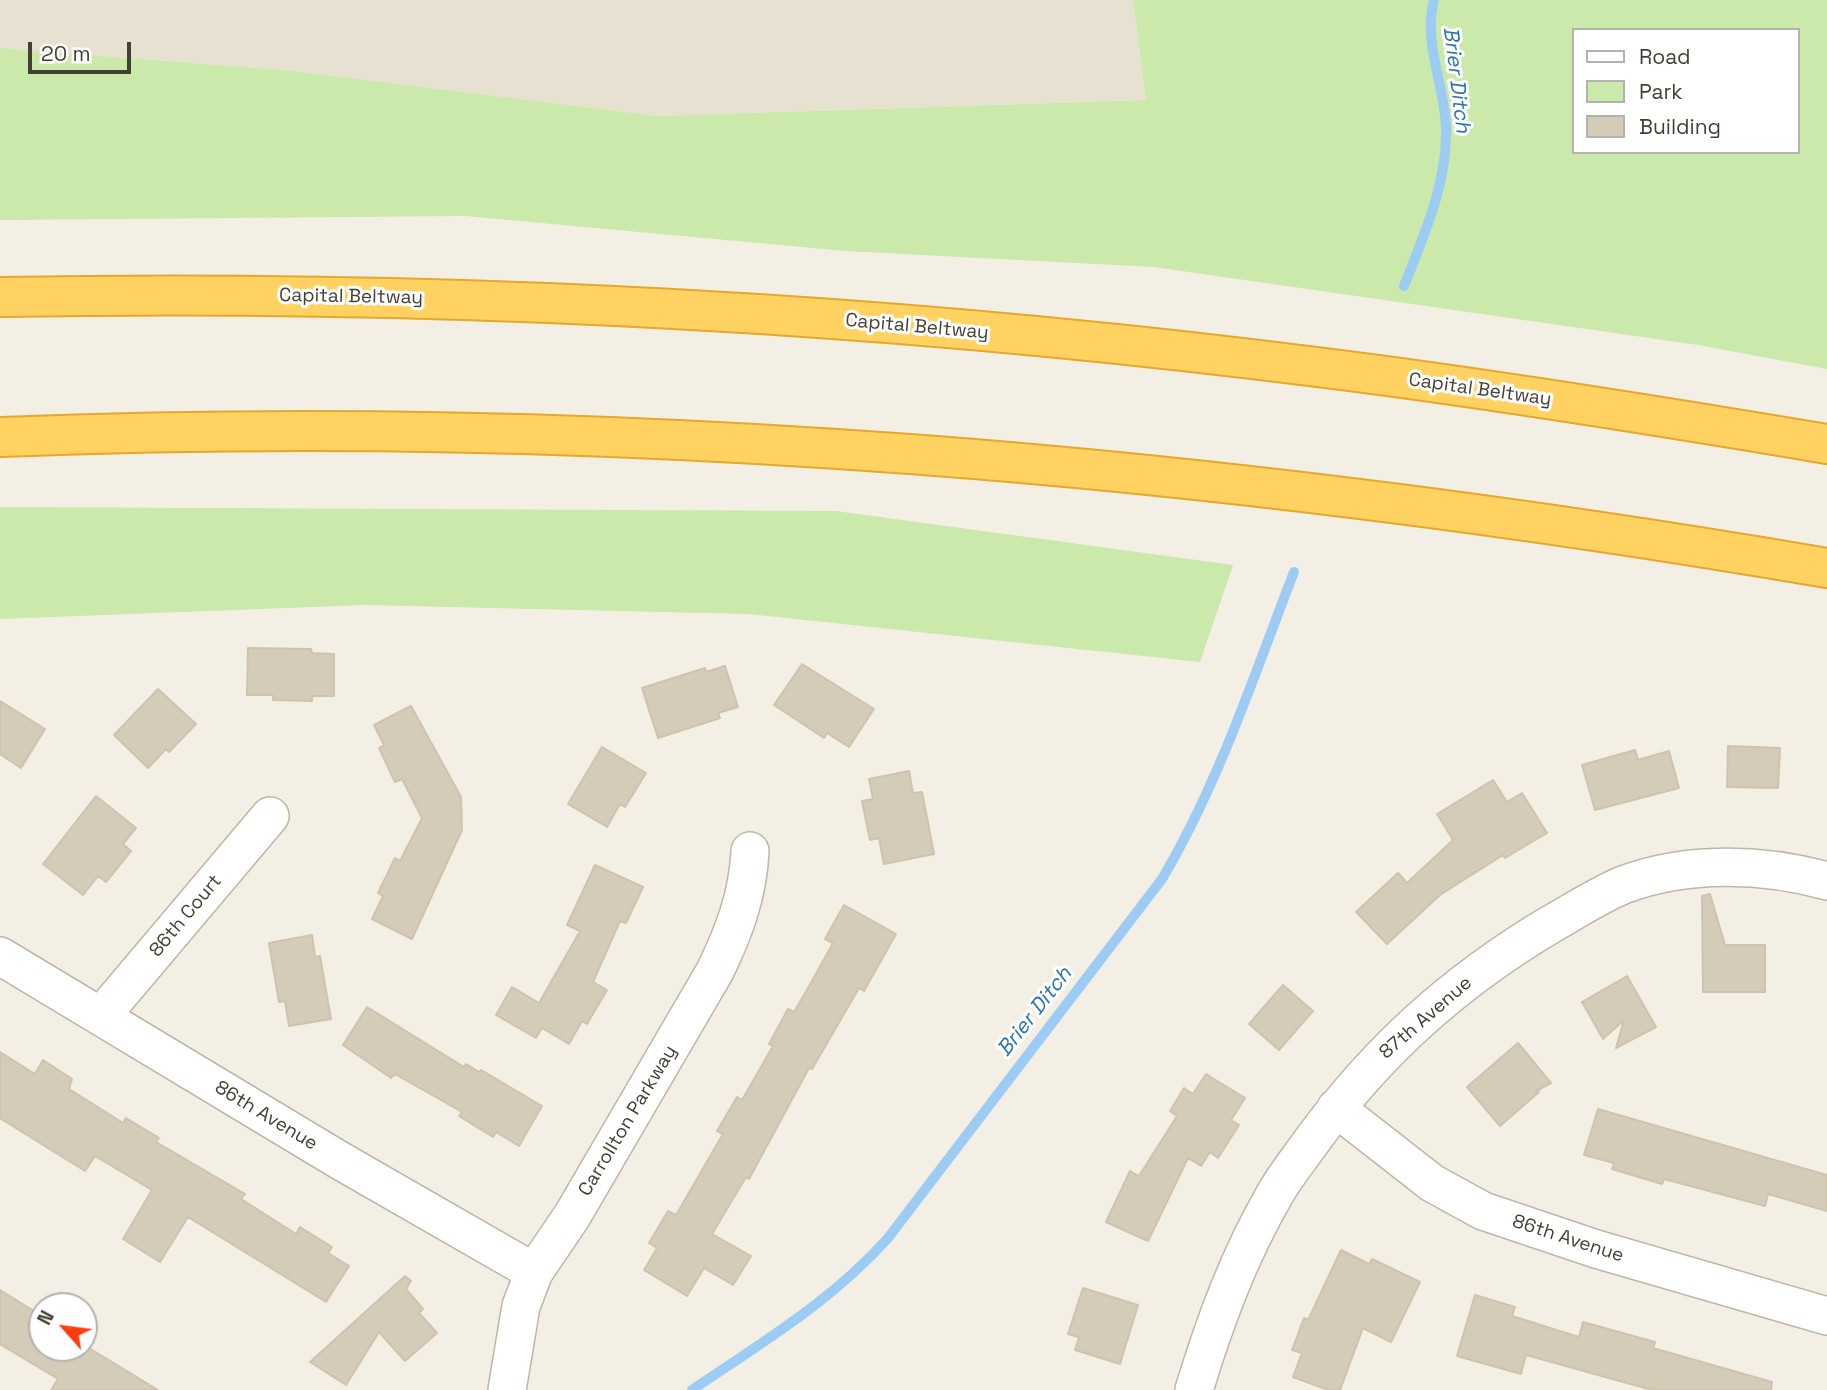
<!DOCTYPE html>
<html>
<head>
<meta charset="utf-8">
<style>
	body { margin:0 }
	#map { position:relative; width:1827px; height:1390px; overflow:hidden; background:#f3efe4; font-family:"Space Grotesk",sans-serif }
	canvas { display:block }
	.legend { position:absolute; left:1572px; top:28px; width:228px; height:126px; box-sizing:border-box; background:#fff; border:2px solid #b5b2ad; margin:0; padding:9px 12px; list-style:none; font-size:21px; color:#453f33 }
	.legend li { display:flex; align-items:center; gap:14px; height:35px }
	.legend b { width:35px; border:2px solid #b5b2ad }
	.north { position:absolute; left:28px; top:1292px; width:70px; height:70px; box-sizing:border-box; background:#fff; border:2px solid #b5b2ad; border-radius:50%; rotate:298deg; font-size:19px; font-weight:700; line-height:28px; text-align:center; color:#453f33 }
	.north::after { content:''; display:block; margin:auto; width:24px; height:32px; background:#ff3d0e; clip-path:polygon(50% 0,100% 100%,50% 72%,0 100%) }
	.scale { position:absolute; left:28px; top:42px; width:103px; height:32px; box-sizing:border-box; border:4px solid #453f33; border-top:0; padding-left:9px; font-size:21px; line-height:24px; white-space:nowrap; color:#453f33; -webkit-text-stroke:5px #fff; paint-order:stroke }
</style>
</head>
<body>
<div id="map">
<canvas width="1827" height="1390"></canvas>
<ul class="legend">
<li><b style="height:9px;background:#fff"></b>Road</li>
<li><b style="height:19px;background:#cae9aa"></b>Park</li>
<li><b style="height:19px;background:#d5cbb9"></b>Building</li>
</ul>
<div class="north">N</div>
<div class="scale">20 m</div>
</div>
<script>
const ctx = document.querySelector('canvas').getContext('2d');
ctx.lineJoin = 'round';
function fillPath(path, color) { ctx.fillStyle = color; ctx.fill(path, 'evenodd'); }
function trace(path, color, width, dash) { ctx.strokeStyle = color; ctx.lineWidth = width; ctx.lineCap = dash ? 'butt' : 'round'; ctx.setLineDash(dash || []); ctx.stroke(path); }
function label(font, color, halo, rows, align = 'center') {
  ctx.font = font + ' "Space Grotesk",sans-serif'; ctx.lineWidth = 6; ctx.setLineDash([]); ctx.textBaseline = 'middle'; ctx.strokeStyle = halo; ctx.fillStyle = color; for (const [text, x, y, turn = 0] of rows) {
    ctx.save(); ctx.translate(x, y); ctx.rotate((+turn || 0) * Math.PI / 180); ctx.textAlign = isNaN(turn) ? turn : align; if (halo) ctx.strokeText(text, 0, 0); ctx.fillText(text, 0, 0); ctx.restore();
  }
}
const residential = new Path2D(`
	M 0,0 L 1133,0 L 1146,100 L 658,116 L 294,71 L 0,48 Z`);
const green = new Path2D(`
	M 1133,0 L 1827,0 L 1827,369 L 1698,345 L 1154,267 L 845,251 L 465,216 L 0,220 L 0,48 L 294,71 L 658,116 L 1146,100 ZM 1573,30 L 1797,30 L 1797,152 L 1573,152 Z
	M 0,507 L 836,511 L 1233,565 L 1200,662 L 749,614 L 365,605 L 0,619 Z`);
const stream = new Path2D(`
	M 1404,286 C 1424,235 1448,182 1446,126 C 1444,84 1423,42 1434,0
	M 692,1390 C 761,1343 832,1301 888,1238 L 1162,879 C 1219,783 1254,675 1294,572`);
const building = new Path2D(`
	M 248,648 L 311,649 L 312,653 L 334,654 L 334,696 L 312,696 L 312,701 L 273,700 L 273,695 L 247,695 Z
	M 802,664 L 874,709 L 849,747 L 827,733 L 824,738 L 774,705 Z
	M 725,666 L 738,707 L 718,713 L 720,718 L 658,738 L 642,688 L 705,668 L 706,672 Z
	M 158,689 L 196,724 L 169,752 L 166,749 L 148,768 L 114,735 Z
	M 0,701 L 45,729 L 21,768 L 0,754 Z
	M 411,706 L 461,797 L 462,830 L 412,939 L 372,919 L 383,896 L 378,893 L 395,858 L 400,861 L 422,818 L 402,779 L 395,782 L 379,748 L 384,745 L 374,725 Z
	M 1728,746 L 1780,748 L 1778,788 L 1727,787 Z
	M 602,747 L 646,773 L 625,807 L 620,804 L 607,827 L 568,804 Z
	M 1635,750 L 1638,760 L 1669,751 L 1679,788 L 1595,810 L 1582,765 Z
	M 909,771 L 913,793 L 922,792 L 934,854 L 884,864 L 879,838 L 870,840 L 862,801 L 873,799 L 869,779 Z
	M 1493,780 L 1507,802 L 1522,793 L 1547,833 L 1505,858 L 1503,855 L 1440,895 L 1387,944 L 1356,912 L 1398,873 L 1407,883 L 1453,840 L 1437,814 Z
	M 96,796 L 136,828 L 123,844 L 131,851 L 106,882 L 98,876 L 83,895 L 43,864 Z
	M 595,865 L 643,887 L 626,923 L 620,921 L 593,982 L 607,990 L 587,1024 L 582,1021 L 569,1044 L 542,1028 L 536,1038 L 496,1015 L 512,987 L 539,1003 L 580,931 L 567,925 Z
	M 1710,894 L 1725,945 L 1765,945 L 1765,992 L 1703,992 L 1702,896 Z
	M 844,905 L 896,934 L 864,991 L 859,988 L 812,1069 L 809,1068 L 749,1179 L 746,1177 L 712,1234 L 751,1256 L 733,1285 L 704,1268 L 687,1296 L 644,1270 L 657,1248 L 649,1243 L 668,1211 L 676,1215 L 723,1134 L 717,1131 L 737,1097 L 742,1100 L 773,1046 L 769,1044 L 788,1009 L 794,1012 L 807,990 L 833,943 L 825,939 Z
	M 312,935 L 315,957 L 320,956 L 331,1019 L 289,1026 L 285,1001 L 279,1002 L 269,943 Z
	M 1627,976 L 1656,1027 L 1616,1048 L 1624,1020 L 1603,1039 L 1582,1002 Z
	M 1283,985 L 1313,1011 L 1279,1050 L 1249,1024 Z
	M 367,1007 L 464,1067 L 466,1064 L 479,1072 L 481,1070 L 542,1106 L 519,1146 L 496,1132 L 493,1137 L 459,1116 L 462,1112 L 395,1074 L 391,1078 L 343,1045 Z
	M 1518,1043 L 1551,1083 L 1536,1091 L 1539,1092 L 1500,1126 L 1467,1087 Z
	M 0,1052 L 35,1074 L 43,1060 L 72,1079 L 69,1089 L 123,1123 L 126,1118 L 159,1138 L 156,1142 L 245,1194 L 241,1199 L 296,1234 L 300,1227 L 332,1247 L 328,1253 L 349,1266 L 326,1302 L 188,1217 L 160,1262 L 123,1239 L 152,1190 L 95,1156 L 85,1171 L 0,1118 Z
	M 1206,1074 L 1245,1098 L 1231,1120 L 1239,1125 L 1218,1158 L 1210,1152 L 1201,1166 L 1188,1158 L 1148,1241 L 1106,1222 L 1130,1171 L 1139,1176 L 1177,1116 L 1170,1111 L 1184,1088 L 1193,1094 Z
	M 1598,1109 L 1827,1175 L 1827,1211 L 1768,1194 L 1765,1206 L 1664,1179 L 1662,1184 L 1612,1169 L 1614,1163 L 1584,1155 Z
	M 1341,1250 L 1369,1264 L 1372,1259 L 1420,1282 L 1391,1342 L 1363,1328 L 1340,1390 L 1328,1390 L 1293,1377 L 1302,1353 L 1292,1350 L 1304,1318 L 1308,1320 Z
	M 405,1276 L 411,1281 L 406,1289 L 423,1309 L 419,1313 L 437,1333 L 405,1361 L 379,1332 L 346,1385 L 310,1362 Z
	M 1083,1288 L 1138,1305 L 1120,1364 L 1075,1350 L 1079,1337 L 1068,1334 Z
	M 0,1290 L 42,1316 L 42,1348 L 84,1348 L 84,1345 L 158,1390 L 51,1390 L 58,1379 L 0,1344 Z
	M 1475,1295 L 1515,1307 L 1512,1316 L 1579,1337 L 1583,1322 L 1655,1342 L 1653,1348 L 1772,1382 L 1771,1390 L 1652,1390 L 1526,1355 L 1521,1374 L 1457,1356 Z`);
const minor = new Path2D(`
	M 0,956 L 339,1160 L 534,1272
	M 102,1015 L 270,816
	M 1336,1108 L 1432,1183 L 1483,1211 L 1596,1249 L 1827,1316
	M 507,1390 L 521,1306 L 534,1272 L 572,1216 L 715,971 C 734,932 748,895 750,851
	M 1194,1390 C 1215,1321 1239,1256 1275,1194 C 1285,1176 1299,1159 1311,1142 C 1378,1050 1455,981 1553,923 C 1576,910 1599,895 1623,885 C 1687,861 1762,863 1827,881`);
const motorway = new Path2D(`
	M 0,297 C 442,289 887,312 1325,368 C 1493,389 1660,416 1827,444
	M 0,437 C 614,412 1222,465 1827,568`);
const streetNames = [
	["Capital Beltway",351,297,1],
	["Capital Beltway",917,327,5],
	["Capital Beltway",1480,390,8],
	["86th Court",186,916,-50],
	["87th Avenue",1426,1018,-41],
	["86th Avenue",266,1116,31],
	["Carrollton Parkway",628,1121,-59],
	["86th Avenue",1568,1239,18]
];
const waterNames = [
	["Brier Ditch",1456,80,83],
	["Brier Ditch",1035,1012,-52]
];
fillPath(residential, '#e7e1d1');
fillPath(green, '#cae9aa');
trace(stream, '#9cccf3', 10);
fillPath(building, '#d5cbb9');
trace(building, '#d0c3ac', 2);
trace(minor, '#beb7a6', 40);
trace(motorway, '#e4a82c', 42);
trace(minor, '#fff', 37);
trace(motorway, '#ffd262', 38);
label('19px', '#453f33', '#fff', streetNames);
label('italic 21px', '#2873b5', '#fff', waterNames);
</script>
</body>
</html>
